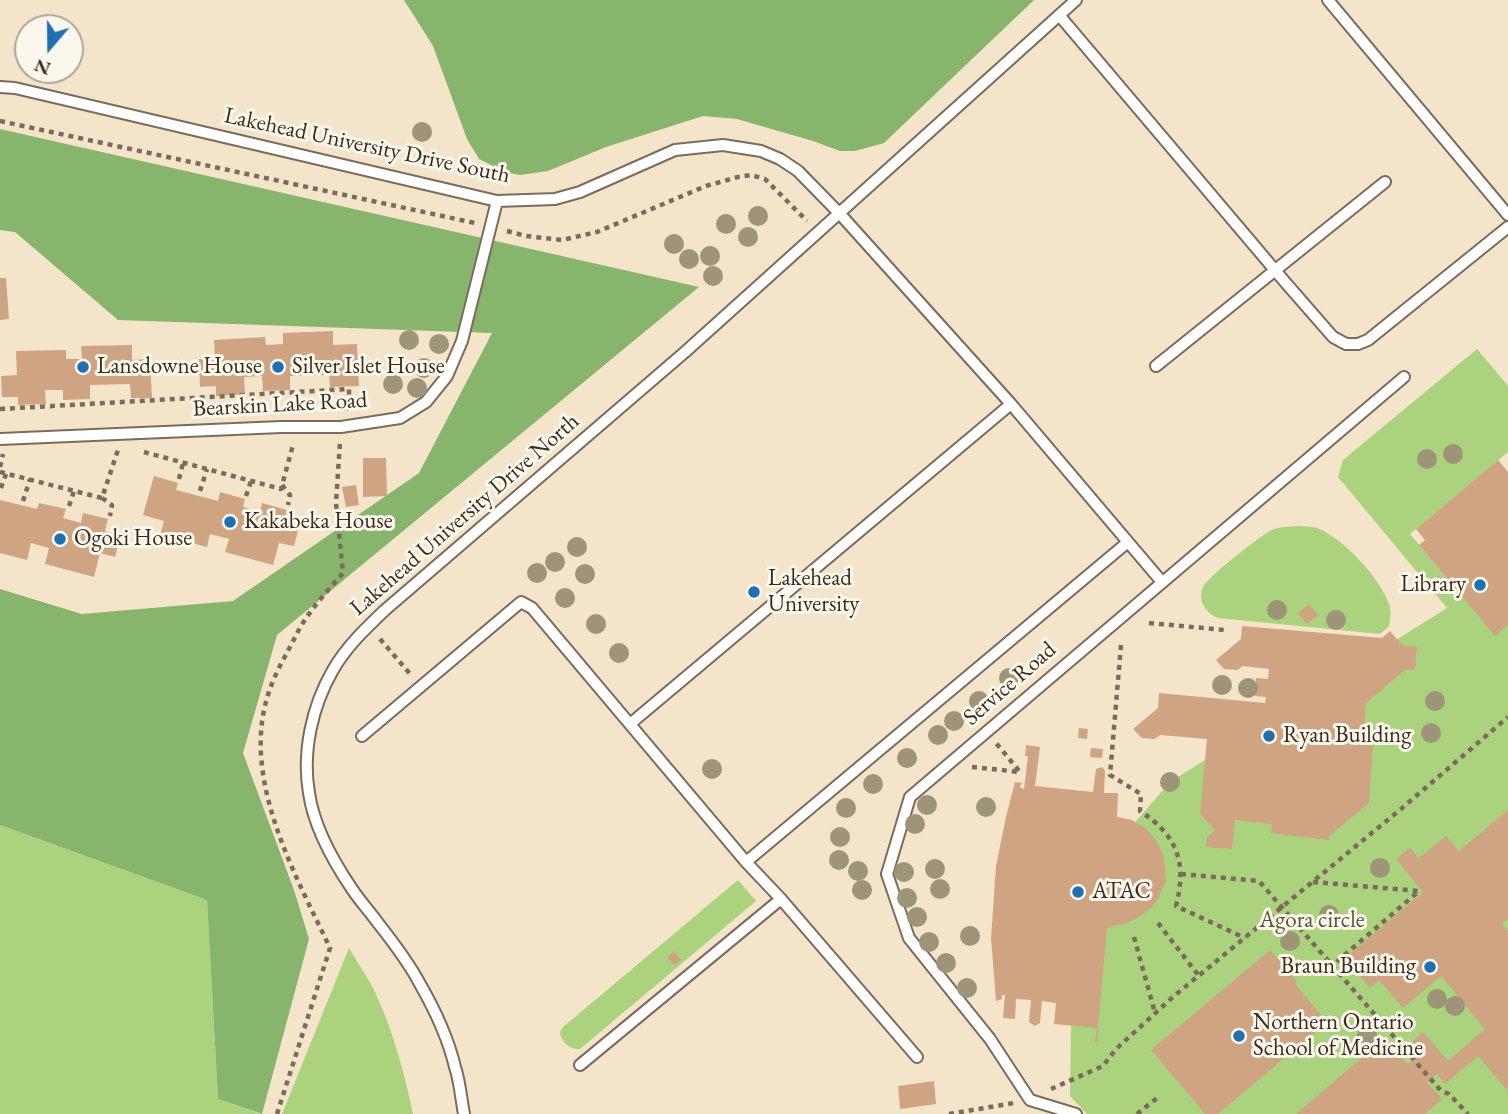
<!DOCTYPE html>
<html>
<head>
<meta charset="utf-8">
<style>
	body { margin:0 }
	#map { position:relative; width:1508px; height:1114px; overflow:hidden; background:#f4e5ca; font-family:"EB Garamond",serif }
	canvas { display:block }
	.north { position:absolute; left:14px; top:14px; width:70px; height:70px; box-sizing:border-box; background:#fbf7ec; border:2px solid #aea59a; border-radius:50%; rotate:200deg; font-size:19px; font-weight:700; line-height:28px; text-align:center; color:#3b2a1e }
	.north::after { content:''; display:block; margin:auto; width:24px; height:32px; background:#1f6fb2; clip-path:polygon(50% 0,100% 100%,50% 72%,0 100%) }
</style>
</head>
<body>
<div id="map">
<canvas width="1508" height="1114"></canvas>
<div class="north">N</div>
</div>
<script>
const ctx = document.querySelector('canvas').getContext('2d');
ctx.lineJoin = 'round';
function fillPath(path, color) { ctx.fillStyle = color; ctx.fill(path, 'evenodd'); }
function trace(path, color, width, dash) { ctx.strokeStyle = color; ctx.lineWidth = width; ctx.lineCap = dash ? 'butt' : 'round'; ctx.setLineDash(dash || []); ctx.stroke(path); }
function label(font, color, halo, rows, align = 'center') {
  ctx.font = font + ' "EB Garamond",serif'; ctx.lineWidth = 6; ctx.setLineDash([]); ctx.textBaseline = 'middle'; ctx.strokeStyle = halo; ctx.fillStyle = color; for (const [text, x, y, turn = 0] of rows) {
    ctx.save(); ctx.translate(x, y); ctx.rotate((+turn || 0) * Math.PI / 180); ctx.textAlign = isNaN(turn) ? turn : align; if (halo) ctx.strokeText(text, 0, 0); ctx.fillText(text, 0, 0); ctx.restore();
  }
}
const green = new Path2D(`
	M 1477,349 L 1508,386 L 1508,452 L 1410,534 L 1463,598 L 1508,570 L 1508,1114 L 1087,1114 L 1070,1096 L 1073,894 L 1170,782 L 1447,608 L 1338,477 L 1343,460 Z
	M 1300,526 C 1305,527 1312,526 1317,528 C 1342,537 1381,579 1389,604 C 1392,611 1390,620 1389,626 L 1380,634 L 1218,618 C 1206,613 1197,600 1203,587 C 1207,578 1262,534 1272,530 C 1280,526 1291,527 1300,526 Z
	M 0,825 L 207,900 L 218,1099 L 260,1114 L 0,1114 Z
	M 738,880 L 756,901 L 580,1049 C 570,1050 561,1042 560,1032 L 563,1027 Z
	M 349,948 C 357,962 367,976 374,990 C 393,1030 404,1071 413,1114 L 282,1114 Z`);
const forest = new Path2D(`
	M 404,0 L 1034,0 L 884,143 L 855,151 L 840,151 L 813,141 L 737,119 L 703,116 L 606,147 L 548,171 L 520,175 L 505,172 L 479,159 L 467,139 L 433,46 Z
	M 0,129 L 699,287 L 277,635 L 243,753 L 294,890 L 309,939 L 262,1114 L 218,1099 L 207,900 L 0,825 L 0,589 L 82,614 L 233,601 L 419,473 L 492,333 L 118,320 L 15,232 L 0,230 Z`);
const building = new Path2D(`
	M 0,278 L 6,278 L 9,319 L 0,320 Z
	M 333,331 L 333,345 L 357,344 L 359,386 L 330,387 L 329,375 L 290,376 L 290,390 L 263,391 L 262,376 L 244,377 L 245,394 L 216,396 L 216,386 L 200,387 L 199,359 L 215,358 L 214,340 L 265,337 L 266,345 L 283,344 L 283,333 Z
	M 132,345 L 132,360 L 150,359 L 152,398 L 131,398 L 130,384 L 90,385 L 90,399 L 63,400 L 63,390 L 45,390 L 46,404 L 18,405 L 18,397 L 2,397 L 1,376 L 17,375 L 16,351 L 66,350 L 66,359 L 82,359 L 81,346 Z
	M 363,458 L 386,458 L 387,496 L 363,497 Z
	M 1498,460 L 1508,472 L 1508,625 L 1495,636 L 1419,545 L 1425,540 L 1416,529 Z
	M 154,476 L 178,483 L 176,490 L 218,501 L 220,492 L 245,499 L 243,507 L 260,512 L 262,503 L 287,510 L 285,519 L 300,523 L 294,546 L 279,543 L 273,565 L 225,552 L 229,539 L 210,534 L 207,547 L 160,535 L 164,521 L 143,515 Z
	M 356,485 L 359,505 L 346,507 L 342,487 Z
	M 0,500 L 37,509 L 39,503 L 66,509 L 63,518 L 81,523 L 83,513 L 108,519 L 105,531 L 121,535 L 115,557 L 100,553 L 94,577 L 45,564 L 49,548 L 31,543 L 27,560 L 0,553 Z
	M 1309,604 L 1318,615 L 1307,624 L 1298,613 Z
	M 1242,626 L 1382,638 L 1390,631 L 1403,646 L 1417,647 L 1415,670 L 1405,670 L 1366,703 L 1363,744 L 1373,745 L 1369,803 L 1329,836 L 1329,840 L 1271,833 L 1272,824 L 1235,820 L 1232,849 L 1206,847 L 1207,837 L 1215,830 L 1200,814 L 1207,739 L 1160,735 L 1155,739 L 1142,738 L 1133,729 L 1158,708 L 1159,693 L 1265,703 L 1266,697 L 1255,696 L 1256,678 L 1268,679 L 1269,669 L 1242,666 L 1238,670 L 1224,669 L 1216,660 L 1241,639 Z
	M 1079,728 L 1088,729 L 1087,739 L 1078,738 Z
	M 1026,745 L 1040,747 L 1035,786 L 1093,792 L 1096,769 L 1102,767 L 1105,771 L 1104,793 L 1118,793 L 1117,817 L 1132,820 L 1147,829 L 1157,842 L 1164,857 L 1166,880 L 1157,901 L 1151,908 L 1136,919 L 1127,923 L 1107,928 L 1098,1027 L 1098,1042 L 1095,1042 L 1097,1028 L 1054,1024 L 1056,1003 L 1042,1001 L 1040,1023 L 1035,1026 L 1029,1022 L 1031,1000 L 1016,999 L 1015,1019 L 1003,1018 L 1005,995 L 1002,995 L 1002,999 L 996,1001 L 991,938 L 996,866 L 1006,817 L 1015,782 L 1022,783 L 1020,787 L 1024,789 L 1028,756 L 1025,756 Z
	M 1091,748 L 1103,749 L 1102,758 L 1090,757 Z
	M 1508,810 L 1508,919 L 1502,924 L 1508,931 L 1508,1091 L 1478,1056 L 1445,1084 L 1437,1074 L 1427,1082 L 1442,1099 L 1425,1114 L 1296,1114 L 1385,1038 L 1408,1064 L 1418,1056 L 1409,1045 L 1423,1032 L 1448,1061 L 1485,1029 L 1441,976 L 1403,1008 L 1379,980 L 1370,988 L 1345,958 L 1423,892 L 1396,859 L 1410,848 L 1419,858 L 1446,836 L 1459,851 Z
	M 1270,950 L 1282,964 L 1280,965 L 1284,971 L 1287,969 L 1297,982 L 1296,985 L 1327,1022 L 1218,1114 L 1205,1114 L 1151,1050 Z
	M 674,951 L 681,960 L 674,965 L 667,957 Z
	M 934,1081 L 936,1104 L 900,1109 L 898,1086 Z`);
const path = new Path2D(`
	M 0,121 L 475,223
	M 507,231 L 526,236 L 562,240 L 597,232 L 706,186 L 738,177 L 751,175 L 765,179 L 807,221
	M 0,409 L 349,389 L 349,411
	M 144,452 L 281,489 L 293,445
	M 0,467 L 3,454
	M 0,472 L 102,498 L 118,450
	M 179,479 L 183,463
	M 282,485 L 290,495 L 288,505
	M 1,488 L 6,474
	M 200,491 L 207,469
	M 246,496 L 251,481
	M 102,498 L 112,505 L 110,516
	M 23,501 L 30,479
	M 69,506 L 74,491
	M 1149,623 L 1225,630
	M 380,639 L 411,675
	M 1121,645 L 1110,775 L 1141,794 L 1140,811 C 1178,836 1187,863 1176,906 L 1245,938
	M 972,767 L 1020,772 L 996,743
	M 1181,874 L 1259,881 L 1441,1091 L 1449,1094 L 1468,1114
	M 1313,882 L 1419,891 L 1333,965
	M 1158,923 L 1199,976
	M 1134,937 L 1155,1013
	M 1051,1089 L 1103,1066 L 1116,1049 L 1174,996 L 1401,809 L 1508,717
	M 277,1114 L 330,948 C 295,874 241,779 268,695 C 273,678 282,662 290,647 C 296,636 301,624 309,614 C 319,600 331,587 343,573 L 336,503 L 340,442
	M 949,1114 L 1014,1103
	M 1137,1114 L 1157,1098`);
const lane = new Path2D(`
	M 1328,0 L 1508,215
	M 1059,15 L 1285,282 L 1333,337 L 1346,344 L 1358,344 L 1368,340 L 1508,227
	M 0,87 L 15,88 L 497,201 L 555,199 L 580,192 L 675,150 L 723,145 L 761,151 L 780,159 L 798,171 L 840,214 L 1011,404 L 1128,542 L 746,862
	M 1156,366 L 1385,182
	M 0,439 L 281,427 L 341,427 L 400,418 L 426,402 L 447,376 L 462,341 L 497,201
	M 1128,542 L 1162,582
	M 630,724 L 1011,404
	M 362,736 L 521,602 L 532,608 L 746,862 L 781,899 L 917,1057
	M 580,1065 L 781,899
	M 464,1114 C 461,1098 460,1082 455,1067 C 448,1038 435,1010 420,984 C 409,963 393,942 378,923 C 370,912 360,901 352,889 C 333,861 314,828 309,793 C 302,752 312,706 333,670 C 346,647 366,628 385,610 L 685,352 L 1076,0
	M 1076,1114 L 1030,1100 L 990,1039 L 909,938 L 887,874 L 910,797 L 1404,377`);
const trees = [
	[422,132],
	[758,216],
	[726,224],
	[748,237],
	[674,244],
	[710,256],
	[689,259],
	[713,276],
	[409,340],
	[439,344],
	[424,368],
	[393,384],
	[417,388],
	[1453,454],
	[1427,459],
	[577,547],
	[555,562],
	[537,573],
	[585,574],
	[565,598],
	[1277,610],
	[1336,620],
	[596,624],
	[619,653],
	[1009,678],
	[1222,685],
	[1248,688],
	[979,701],
	[1435,701],
	[954,721],
	[1431,733],
	[938,735],
	[907,758],
	[712,769],
	[1170,782],
	[873,784],
	[927,805],
	[986,807],
	[846,808],
	[915,824],
	[840,837],
	[839,860],
	[1380,868],
	[935,869],
	[858,871],
	[904,872],
	[940,889],
	[862,890],
	[907,898],
	[1329,915],
	[917,917],
	[970,936],
	[1290,941],
	[929,942],
	[946,963],
	[967,988],
	[1437,999],
	[1455,1006],
	[1367,1035]
];
const markers = [
	[83,367,7,"#1f6fb2"],
	[278,367,7,"#1f6fb2"],
	[230,522,7,"#1f6fb2"],
	[60,539,7,"#1f6fb2"],
	[1480,585,7,"#1f6fb2"],
	[754,592,7,"#1f6fb2"],
	[1269,736,7,"#1f6fb2"],
	[1078,892,7,"#1f6fb2"],
	[1430,967,7,"#1f6fb2"],
	[1239,1036,7,"#1f6fb2"]
];
const streetNames = [
	["Lakehead University Drive South",367,146,12],
	["Bearskin Lake Road",280,405,-3],
	["Lakehead University Drive North",465,515,-41],
	["Service Road",1010,684,-41]
];
const poiNames = [
	["Lansdowne House",97,367],
	["Silver Islet House",292,367],
	["Kakabeka House",244,522],
	["Ogoki House",74,539],
	["Lakehead",768,579],
	["University",768,605],
	["Library",1466,585,"right"],
	["Ryan Building",1283,736],
	["ATAC",1092,892],
	["Braun Building",1416,967,"right"],
	["Northern Ontario",1253,1023],
	["School of Medicine",1253,1049]
];
const parkNames = [
	["Agora circle",1312,921]
];
fillPath(green, '#abd37d');
fillPath(forest, '#88b56c');
fillPath(building, '#cfa482');
trace(lane, '#7c6b5a', 14);
trace(path, '#7c6b5a', 4.5, [5, 5]);
trace(lane, '#fff', 10);
ctx.fillStyle = '#9e9579';
for (const [x, y] of trees) { ctx.beginPath(); ctx.arc(x, y, 10, 0, 2 * Math.PI); ctx.fill(); }
for (const [x, y, r, color] of markers) { const dot = new Path2D(); dot.arc(x, y, r, 0, 2 * Math.PI); ctx.fillStyle = color; ctx.fill(dot); trace(dot, '#fbf7ec', 2.5); }
label('23px', '#3b2a1e', '#fbf7ec', streetNames);
label('23px', '#3b2a1e', '#fbf7ec', poiNames, 'left');
label('23px', '#575436', '#fbf7ec', parkNames);
</script>
</body>
</html>
